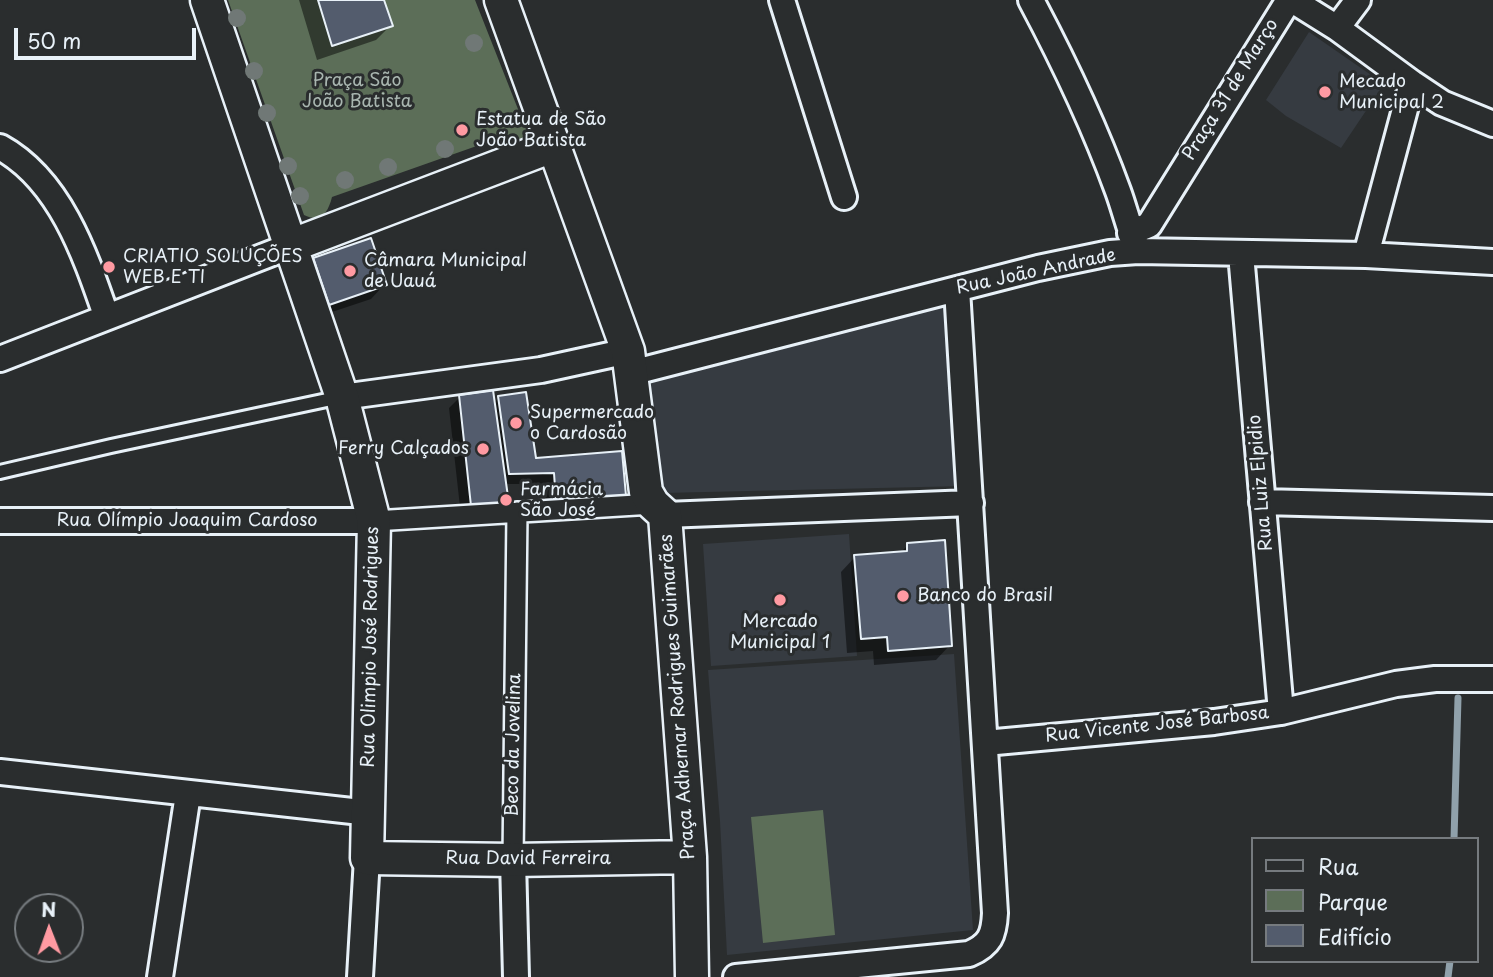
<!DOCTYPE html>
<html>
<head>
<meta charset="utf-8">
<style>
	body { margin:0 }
	#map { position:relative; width:1493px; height:977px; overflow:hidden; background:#2a2d2e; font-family:"Playpen Sans",sans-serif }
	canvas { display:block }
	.legend { position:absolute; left:1251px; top:837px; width:228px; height:126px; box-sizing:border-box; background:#2a2d2e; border:2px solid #767b7f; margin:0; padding:9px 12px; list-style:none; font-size:21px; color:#e8f1f8 }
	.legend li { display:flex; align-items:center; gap:14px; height:35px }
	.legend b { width:35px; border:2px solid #767b7f }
	.north { position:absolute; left:14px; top:893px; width:70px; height:70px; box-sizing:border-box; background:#2a2d2e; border:2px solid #767b7f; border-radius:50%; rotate:359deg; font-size:19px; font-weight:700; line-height:28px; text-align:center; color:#e8f1f8 }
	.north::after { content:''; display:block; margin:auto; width:24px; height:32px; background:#ff9aa2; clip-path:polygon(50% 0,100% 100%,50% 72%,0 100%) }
	.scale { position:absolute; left:14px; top:28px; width:182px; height:32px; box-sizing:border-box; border:4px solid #e8f1f8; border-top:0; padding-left:9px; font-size:21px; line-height:24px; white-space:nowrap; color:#e8f1f8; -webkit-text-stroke:5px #2a2d2e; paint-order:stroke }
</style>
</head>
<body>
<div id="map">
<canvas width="1493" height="977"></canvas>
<ul class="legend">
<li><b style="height:9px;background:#2a2d2e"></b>Rua</li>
<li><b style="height:19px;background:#5c6e58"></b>Parque</li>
<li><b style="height:19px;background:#535c6d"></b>Edifício</li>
</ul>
<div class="north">N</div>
<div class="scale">50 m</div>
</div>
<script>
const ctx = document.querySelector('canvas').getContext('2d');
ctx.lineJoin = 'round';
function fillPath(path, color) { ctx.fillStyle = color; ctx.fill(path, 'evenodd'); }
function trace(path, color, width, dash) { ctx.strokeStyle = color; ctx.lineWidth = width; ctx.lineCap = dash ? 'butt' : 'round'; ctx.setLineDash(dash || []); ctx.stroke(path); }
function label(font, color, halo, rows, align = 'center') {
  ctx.font = font + ' "Playpen Sans",sans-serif'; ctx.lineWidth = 6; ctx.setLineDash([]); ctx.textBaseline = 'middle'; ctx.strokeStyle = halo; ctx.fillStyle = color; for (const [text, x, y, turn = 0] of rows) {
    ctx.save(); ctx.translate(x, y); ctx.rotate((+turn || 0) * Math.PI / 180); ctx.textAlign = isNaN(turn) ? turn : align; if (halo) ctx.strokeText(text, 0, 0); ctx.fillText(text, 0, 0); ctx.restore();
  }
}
const built = new Path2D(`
	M 1309,32 L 1384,84 L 1341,148 L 1286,116 L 1266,100 Z
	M 945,299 L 965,486 L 663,493 L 648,378 Z
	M 849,534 L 857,656 L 711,666 L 703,544 Z
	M 954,654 L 973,930 L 727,955 L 720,821 L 708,670 Z`);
const green = new Path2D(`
	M 228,0 L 475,0 L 527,132 C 523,145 517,147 505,151 L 488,142 L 332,197 C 328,213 321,223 304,215 Z
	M 823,810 L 835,935 L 763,943 L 751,817 Z`);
const shadow = new Path2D(`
	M 299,0 L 383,0 L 391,25 L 376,40 L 317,60 Z
	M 314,260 L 385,284 L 371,299 L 314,318 L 299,274 Z
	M 460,397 L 493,403 L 499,398 L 535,460 L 621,453 L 546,512 L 543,484 L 505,484 L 461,516 L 449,408 Z
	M 908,545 L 950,645 L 936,660 L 874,665 L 873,651 L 847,653 L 841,572 L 855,557 L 899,554 Z`);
const stream = new Path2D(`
	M 1454,839 L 1458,698
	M 1448,977 L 1450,961`);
const building = new Path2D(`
	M 318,0 L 384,0 L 393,26 L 332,46 Z
	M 371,238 L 387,285 L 329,305 L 313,258 Z
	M 493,390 L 509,504 L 471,506 L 459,395 Z
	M 526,392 L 536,458 L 622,451 L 626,496 L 556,502 L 554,473 L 509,474 L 498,396 Z
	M 945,540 L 952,646 L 888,651 L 887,637 L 861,639 L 854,555 L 907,551 L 907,543 Z`);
const service = new Path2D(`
	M 0,472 L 111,446 L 341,397`);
const pedestrian = new Path2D(`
	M 374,521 L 653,504
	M 513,860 L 517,512`);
const minor = new Path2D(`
	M 782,0 L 844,197
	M 1031,0 C 1064,62 1094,125 1118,191 C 1125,210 1129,229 1137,247
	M 1337,28 L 1358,0
	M 0,147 C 60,180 85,254 106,315
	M 1130,233 L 1149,225 L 1287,3 L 1297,3 L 1337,28 L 1412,83 L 1442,103 L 1493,124
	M 1241,254 L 1281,712
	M 1366,255 L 1412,83
	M 0,359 L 290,246
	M 631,373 L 1038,268 L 1110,253 L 1138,251 L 1366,255 L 1493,262
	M 342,397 L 541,370 L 628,351
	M 1262,502 L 1493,508
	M 665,515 L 971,503
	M 0,521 L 374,521
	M 985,743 L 1214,722 L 1281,712 L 1396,684 L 1435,679 L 1493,679
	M 0,772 L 370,813
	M 513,860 L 516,977
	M 160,977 L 188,794
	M 360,977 L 367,858
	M 736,977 L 969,954 C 990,945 994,935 995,913 L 957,289`);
const tertiary = new Path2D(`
	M 207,0 L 342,397 L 374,521 L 367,858 L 513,860 L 690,857
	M 501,0 L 628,351 L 646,492 L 653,504 L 665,515 L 690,857 L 692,977
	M 290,246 L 555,145`);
const trees = [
	[237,18],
	[474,43],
	[254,71],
	[267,113],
	[445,149],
	[288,166],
	[388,167],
	[345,180],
	[300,196]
];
const markers = [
	[1325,92,7,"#ff9aa2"],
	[462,130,7,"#ff9aa2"],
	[109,267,7,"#ff9aa2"],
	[350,271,7,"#ff9aa2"],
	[516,423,7,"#ff9aa2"],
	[483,449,7,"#ff9aa2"],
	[506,500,7,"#ff9aa2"],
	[903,596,7,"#ff9aa2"],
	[780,600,7,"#ff9aa2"]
];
const parkNames = [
	["Praça São",357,81],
	["João Batista",357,102]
];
const poiNames = [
	["Mecado",1339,82],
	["Municipal 2",1339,103],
	["Estatua de São",476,120],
	["João Batista",476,141],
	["CRIATIO SOLUÇÕES",123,257],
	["WEB E TI",123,278],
	["Câmara Municipal",364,261],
	["de Uauá",364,282],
	["Supermercado",530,413],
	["o Cardosão",530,434],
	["Ferry Calçados",469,449,"right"],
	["Farmácia",520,490],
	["São José",520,511],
	["Banco do Brasil",917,596],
	["Mercado",780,622,"center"],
	["Municipal 1",780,643,"center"]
];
const streetNames = [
	["Praça 31 de Março",1231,90,-58],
	["Rua João Andrade",1036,272,-12],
	["Rua Luiz Elpidio",1261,483,-95],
	["Rua Olímpio Joaquim Cardoso",187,521],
	["Rua Olimpio José Rodrigues",371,647,-89],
	["Praça Adhemar Rodrigues Guimarães",678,697,-94],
	["Rua Vicente José Barbosa",1157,725,-6],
	["Beco da Jovelina",514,745,-89],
	["Rua David Ferreira",528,859]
];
fillPath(built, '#363b41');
fillPath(green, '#5c6e58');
fillPath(shadow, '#0007');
trace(stream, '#90a1ab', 7);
fillPath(building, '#535c6d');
trace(building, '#e8f1f8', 2);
trace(service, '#e8f1f8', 18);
trace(pedestrian, '#e8f1f8', 24);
trace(minor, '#e8f1f8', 30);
trace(tertiary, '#e8f1f8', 37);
trace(service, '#2a2d2e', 12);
trace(pedestrian, '#2a2d2e', 19);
trace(minor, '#2a2d2e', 24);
trace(tertiary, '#2a2d2e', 32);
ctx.fillStyle = '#707876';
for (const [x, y] of trees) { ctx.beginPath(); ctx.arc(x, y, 9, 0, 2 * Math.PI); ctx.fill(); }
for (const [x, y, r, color] of markers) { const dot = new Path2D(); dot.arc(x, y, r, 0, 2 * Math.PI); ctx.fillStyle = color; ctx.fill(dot); trace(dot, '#2a2d2e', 2.5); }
label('18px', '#a9b6b0', '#2a2d2e', parkNames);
label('18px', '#e8f1f8', '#2a2d2e', poiNames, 'left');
label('18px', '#e8f1f8', '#2a2d2e', streetNames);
</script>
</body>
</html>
